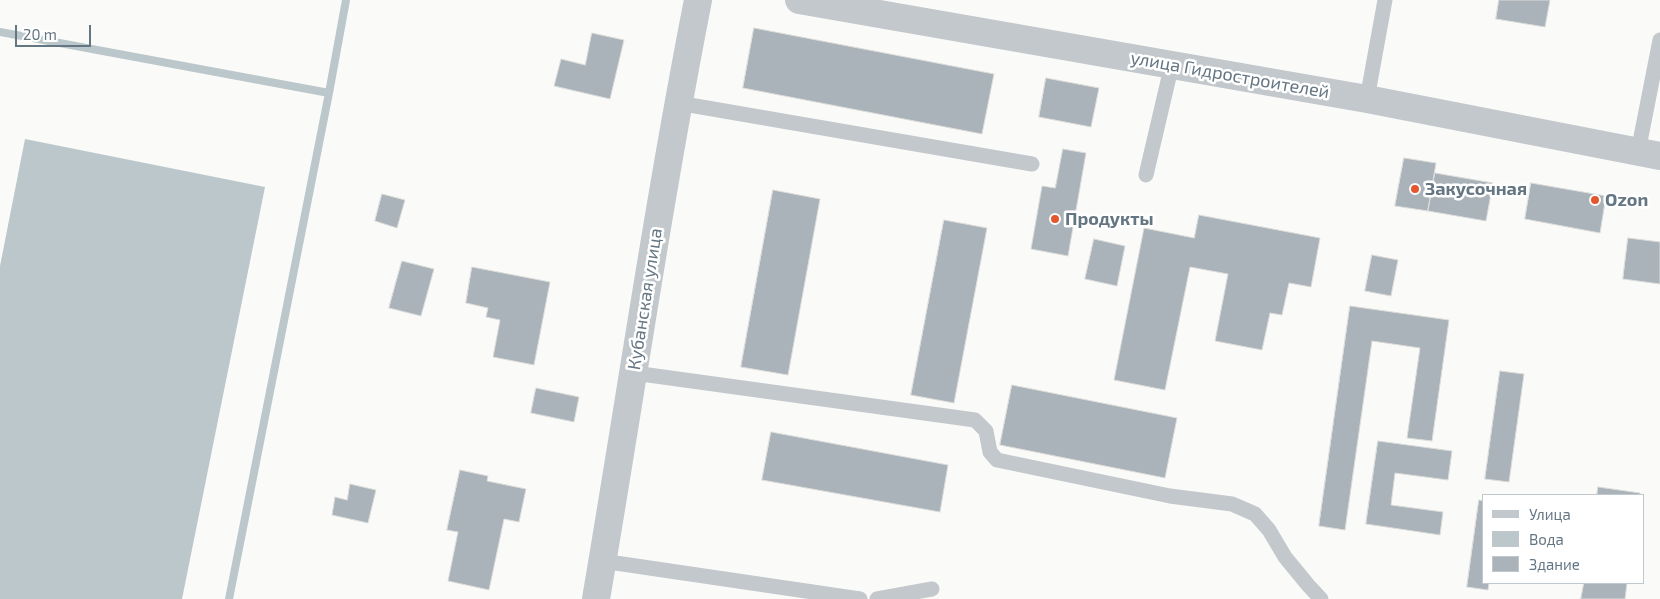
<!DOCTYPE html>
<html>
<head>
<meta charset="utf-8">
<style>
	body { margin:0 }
	#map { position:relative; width:1660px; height:599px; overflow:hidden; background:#fafaf8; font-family:"Exo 2",sans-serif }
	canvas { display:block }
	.legend { position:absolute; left:1482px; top:494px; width:162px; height:90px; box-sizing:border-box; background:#fff; border:1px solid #c1c8cd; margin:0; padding:6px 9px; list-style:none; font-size:15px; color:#657683 }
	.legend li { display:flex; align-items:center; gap:10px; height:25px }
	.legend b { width:25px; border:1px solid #c1c8cd }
	.scale { position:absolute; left:15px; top:25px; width:76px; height:22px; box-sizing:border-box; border:2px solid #657683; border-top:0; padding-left:6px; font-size:15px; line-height:18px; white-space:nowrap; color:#657683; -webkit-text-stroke:4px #fff; paint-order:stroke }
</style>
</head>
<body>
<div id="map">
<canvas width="1660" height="599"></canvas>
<ul class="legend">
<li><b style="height:6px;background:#c3c8cc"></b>Улица</li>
<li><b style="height:14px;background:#bbc7cb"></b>Вода</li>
<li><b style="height:14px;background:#aab3b9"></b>Здание</li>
</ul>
<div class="scale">20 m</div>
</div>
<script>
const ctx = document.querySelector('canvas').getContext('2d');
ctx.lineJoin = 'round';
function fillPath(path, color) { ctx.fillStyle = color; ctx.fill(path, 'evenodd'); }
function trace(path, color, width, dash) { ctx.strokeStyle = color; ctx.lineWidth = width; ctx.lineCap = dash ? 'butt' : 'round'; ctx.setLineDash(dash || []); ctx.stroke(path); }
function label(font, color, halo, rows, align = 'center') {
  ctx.font = font + ' "Exo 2",sans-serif'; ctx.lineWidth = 5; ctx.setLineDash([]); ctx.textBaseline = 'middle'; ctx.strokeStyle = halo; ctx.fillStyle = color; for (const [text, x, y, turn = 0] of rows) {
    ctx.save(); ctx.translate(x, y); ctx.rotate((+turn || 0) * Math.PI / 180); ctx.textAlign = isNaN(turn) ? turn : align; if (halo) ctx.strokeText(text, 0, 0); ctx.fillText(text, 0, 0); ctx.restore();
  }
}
const water = new Path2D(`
	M 25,139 L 265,187 L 182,599 L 0,599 L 0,266 Z`);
const stream = new Path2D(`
	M 0,32 L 329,93 L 346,0
	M 229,599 L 329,93`);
const building = new Path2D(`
	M 1499,0 L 1550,0 L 1545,27 L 1496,19 Z
	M 754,28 L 994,74 L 982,134 L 743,88 Z
	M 592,33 L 624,40 L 610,99 L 554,86 L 561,59 L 585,65 Z
	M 1046,78 L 1099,88 L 1091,127 L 1039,117 Z
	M 1063,149 L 1086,153 L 1068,256 L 1031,249 L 1042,186 L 1055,188 Z
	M 1404,158 L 1436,163 L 1428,211 L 1395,206 Z
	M 1435,173 L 1493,183 L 1486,221 L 1428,211 Z
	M 1531,183 L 1606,196 L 1600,233 L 1525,219 Z
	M 773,190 L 820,199 L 788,375 L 741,367 Z
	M 382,194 L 405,200 L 397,228 L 375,221 Z
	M 1199,215 L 1320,238 L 1311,287 L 1289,283 L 1282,315 L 1270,313 L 1262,350 L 1215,341 L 1228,274 L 1190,267 L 1165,390 L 1114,380 L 1144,228 L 1194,238 Z
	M 944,220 L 987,228 L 954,403 L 911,395 Z
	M 1628,238 L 1660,242 L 1660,284 L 1623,279 Z
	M 1094,239 L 1125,246 L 1117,286 L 1085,279 Z
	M 1372,255 L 1398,260 L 1391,296 L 1365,291 Z
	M 402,261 L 434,269 L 421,316 L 389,308 Z
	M 472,267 L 550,282 L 534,365 L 493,357 L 500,320 L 486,317 L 488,308 L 466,303 Z
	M 1350,306 L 1449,320 L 1432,441 L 1407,438 L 1420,348 L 1372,341 L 1345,530 L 1319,526 Z
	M 1500,371 L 1524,374 L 1509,482 L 1485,479 Z
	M 1012,385 L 1177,418 L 1165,478 L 1000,445 Z
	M 536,388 L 579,397 L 574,422 L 531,413 Z
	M 771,432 L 948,465 L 940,512 L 762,480 Z
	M 1378,441 L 1452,451 L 1448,480 L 1395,473 L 1391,505 L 1443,512 L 1440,535 L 1366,524 Z
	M 460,470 L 488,476 L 487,481 L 526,489 L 519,522 L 504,519 L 489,590 L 448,581 L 458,532 L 447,530 Z
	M 350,484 L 376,490 L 368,523 L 332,515 L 335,497 L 347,500 Z
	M 1598,487 L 1640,493 L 1640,495 L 1597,495 Z
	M 1479,500 L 1484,501 L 1484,583 L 1489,583 L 1488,590 L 1467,587 Z
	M 1584,583 L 1627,583 L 1625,599 L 1581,599 Z`);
const lane = new Path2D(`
	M 1367,99 L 1385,0
	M 678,103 L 1032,164
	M 1638,152 L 1660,40
	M 1146,175 L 1172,64
	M 634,373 L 975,420 L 986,431 L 990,452 L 997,460 L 1170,496 L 1232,504 L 1255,514 L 1269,530 L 1285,557 L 1308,585 L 1321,599
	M 602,561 L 860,599
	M 877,599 L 932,589`);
const street = new Path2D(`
	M 799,0 L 1367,99 L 1660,156
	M 596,599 C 630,399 659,199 698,0`);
const markers = [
	[1415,189,5,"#e4572e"],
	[1595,200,5,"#e4572e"],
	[1055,219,5,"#e4572e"]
];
const streetNames = [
	["улица Гидростроителей",1230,75,10],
	["Кубанская улица",645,299,-81]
];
const poiNames = [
	["Закусочная",1425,189],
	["Ozon",1605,200],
	["Продукты",1065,219]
];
fillPath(water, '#bbc7cb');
trace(stream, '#bbc7cb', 8);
fillPath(building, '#aab3b9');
trace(building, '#dcdcda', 1);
trace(lane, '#c3c8cc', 15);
trace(street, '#c3c8cc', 28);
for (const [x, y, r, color] of markers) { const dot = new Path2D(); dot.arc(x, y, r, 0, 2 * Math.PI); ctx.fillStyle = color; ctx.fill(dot); trace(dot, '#fff', 2); }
label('18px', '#657683', '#fff', streetNames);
label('bold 18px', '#657683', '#fff', poiNames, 'left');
</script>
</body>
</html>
